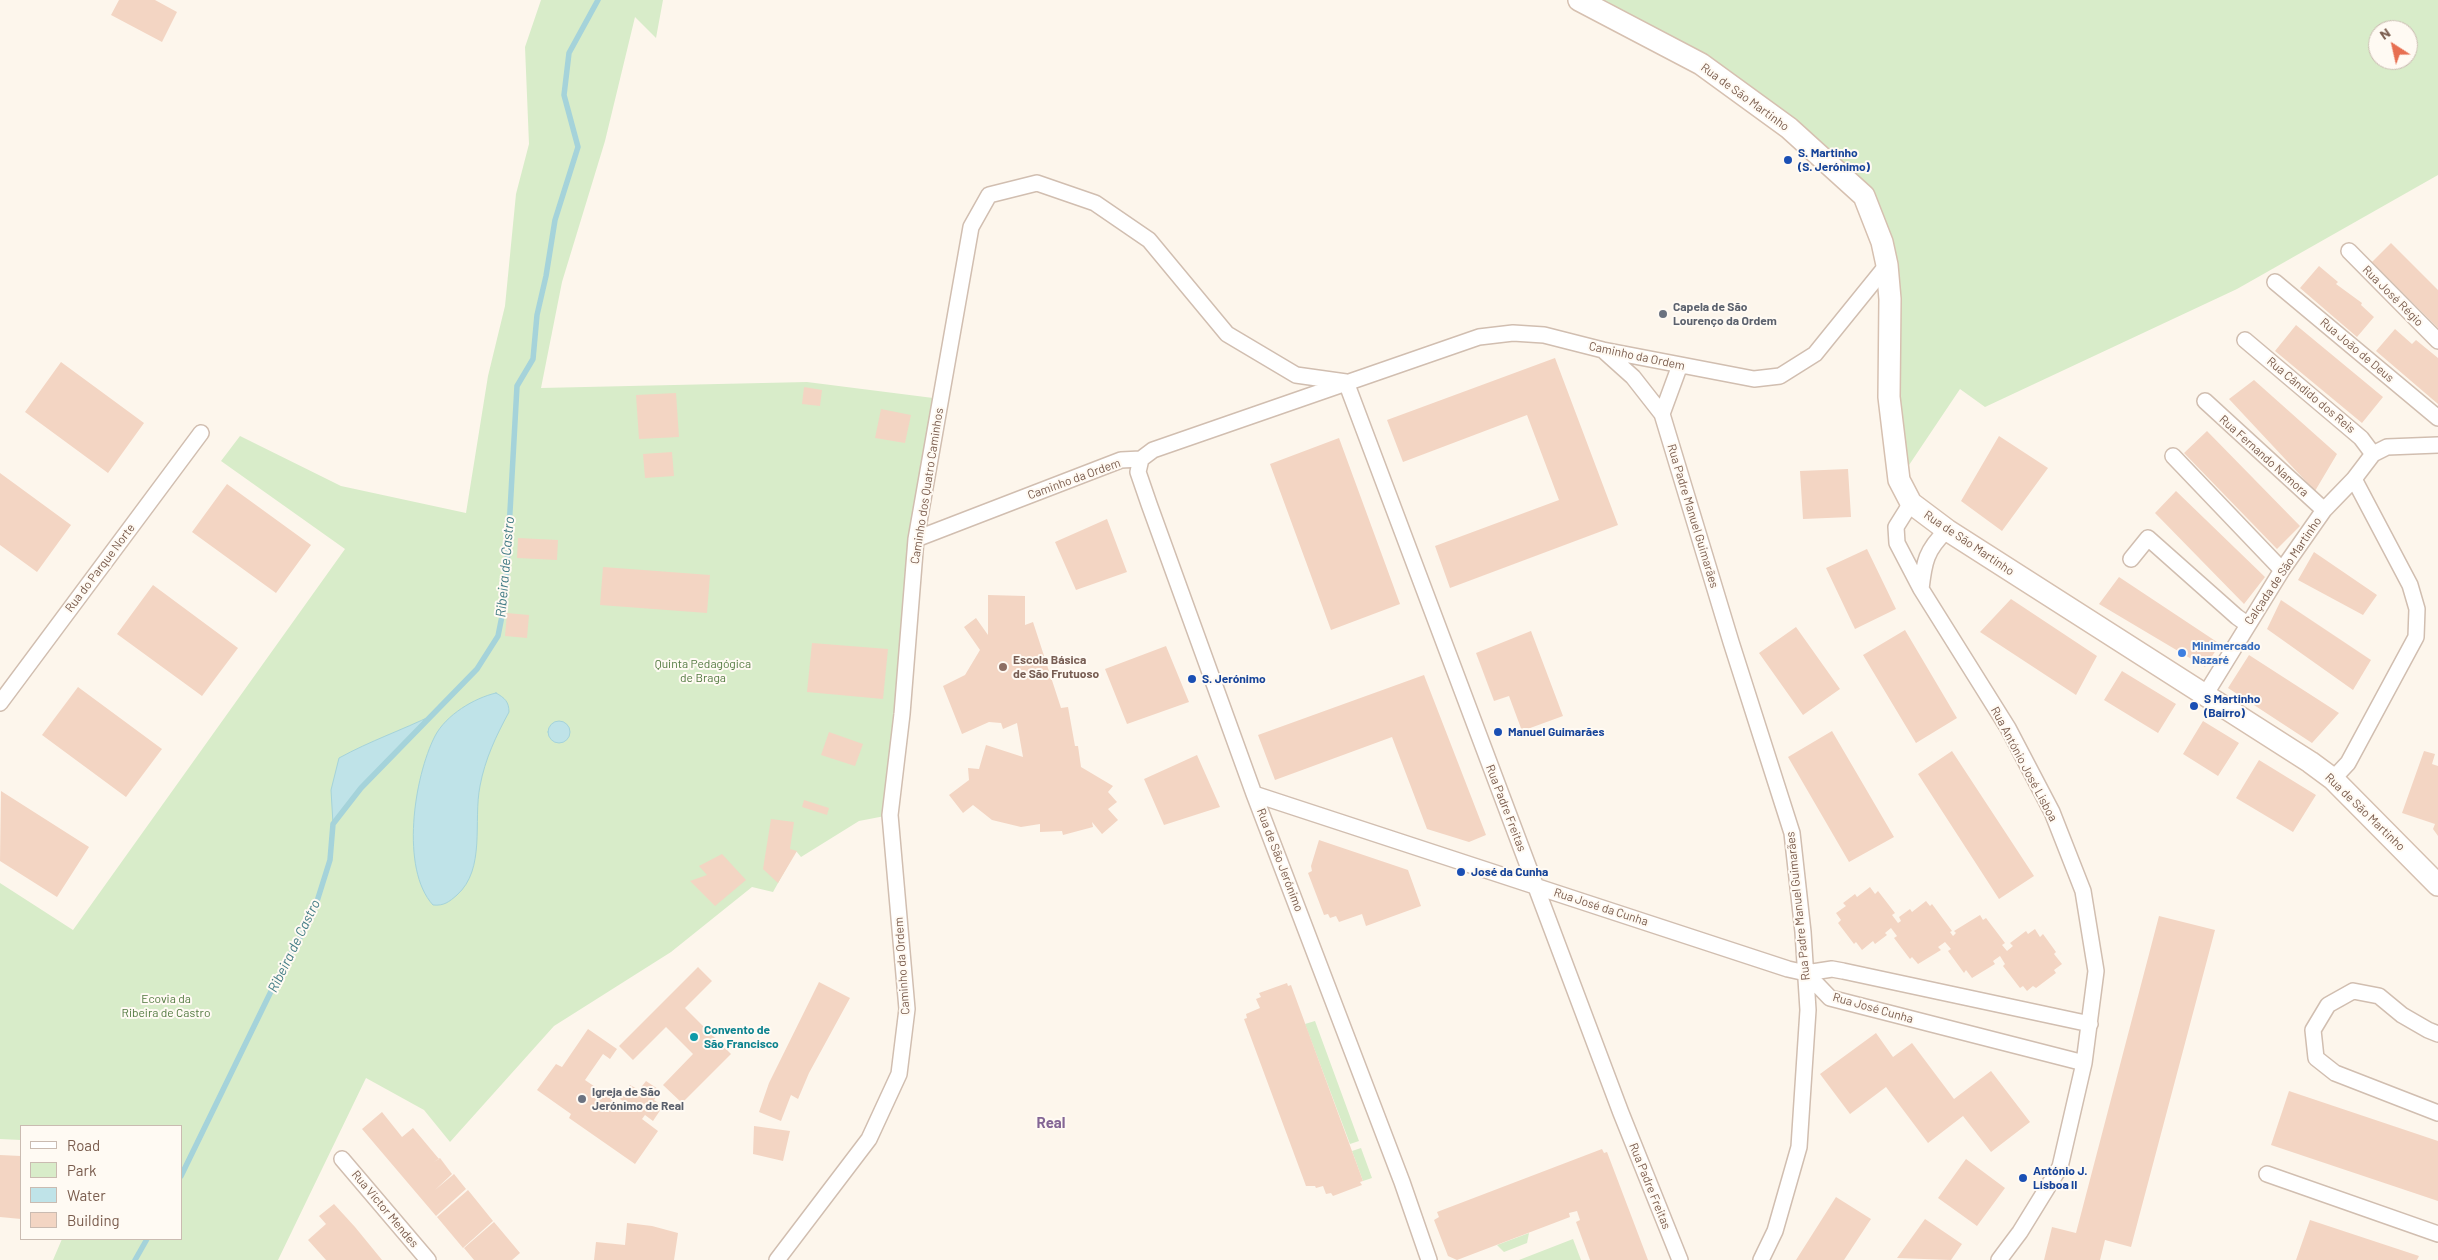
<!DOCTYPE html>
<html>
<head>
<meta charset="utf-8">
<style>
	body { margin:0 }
	#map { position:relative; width:2438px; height:1260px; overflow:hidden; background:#fdf6ec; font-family:Barlow,sans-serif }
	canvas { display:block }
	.legend { position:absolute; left:20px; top:1125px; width:162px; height:115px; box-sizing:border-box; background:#fffaf3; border:1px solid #cabbb1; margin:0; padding:6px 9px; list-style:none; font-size:15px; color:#7a5c4d }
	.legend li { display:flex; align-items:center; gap:10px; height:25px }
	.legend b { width:25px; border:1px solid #cabbb1 }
	.north { position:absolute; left:2368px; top:20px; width:50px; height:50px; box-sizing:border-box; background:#fffaf3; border:1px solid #cabbb1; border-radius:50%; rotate:325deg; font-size:14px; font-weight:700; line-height:20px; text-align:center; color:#7a5c4d }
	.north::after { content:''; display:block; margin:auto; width:18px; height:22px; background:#e76f51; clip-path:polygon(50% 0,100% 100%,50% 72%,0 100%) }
</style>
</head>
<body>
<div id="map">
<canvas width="2438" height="1260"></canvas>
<ul class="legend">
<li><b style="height:6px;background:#fff"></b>Road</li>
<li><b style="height:14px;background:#d8ecc9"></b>Park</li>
<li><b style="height:14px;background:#bfe3e8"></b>Water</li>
<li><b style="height:14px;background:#f3d5c3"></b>Building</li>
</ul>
<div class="north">N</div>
</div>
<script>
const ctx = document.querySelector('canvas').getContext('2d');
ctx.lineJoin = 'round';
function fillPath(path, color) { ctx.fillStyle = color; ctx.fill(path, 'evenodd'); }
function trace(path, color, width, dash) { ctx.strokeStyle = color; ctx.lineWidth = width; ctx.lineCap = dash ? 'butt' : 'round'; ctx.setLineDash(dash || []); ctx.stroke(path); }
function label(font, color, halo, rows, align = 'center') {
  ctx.font = font + ' Barlow,sans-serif'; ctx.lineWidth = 4; ctx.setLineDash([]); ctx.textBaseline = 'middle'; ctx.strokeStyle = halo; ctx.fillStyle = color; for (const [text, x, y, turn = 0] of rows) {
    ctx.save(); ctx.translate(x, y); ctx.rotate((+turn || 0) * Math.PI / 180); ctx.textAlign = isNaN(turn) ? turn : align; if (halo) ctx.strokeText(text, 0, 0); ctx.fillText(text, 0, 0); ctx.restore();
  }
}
const green = new Path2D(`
	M 541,0 L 663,0 L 656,38 L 635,17 L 605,141 L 562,282 L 541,388 L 807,382 L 941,399 L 890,815 L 859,821 L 801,857 L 796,851 L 773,892 L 752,887 L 671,952 L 554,1026 L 450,1142 L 424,1110 L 366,1078 L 278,1260 L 53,1260 L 62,1239 L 181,1239 L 181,1126 L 21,1126 L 21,1140 L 0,1139 L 0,883 L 73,930 L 345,549 L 221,461 L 240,436 L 341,486 L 466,513 L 488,376 L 505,306 L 516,194 L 529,144 L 525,47 Z
	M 1579,0 L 2438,0 L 2438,175 L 2237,289 L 1985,407 L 1960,389 L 1899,480 L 1890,299 L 1864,196 L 1789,128 ZM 2378,30 L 2408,30 L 2408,60 L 2378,60 Z
	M 1315,1021 L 1359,1141 L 1350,1144 L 1305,1024 Z
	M 1361,1148 L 1372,1178 L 1363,1181 L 1352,1151 Z
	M 1529,1233 L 1527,1243 L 1504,1252 L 1497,1245 Z
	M 1573,1239 L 1581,1260 L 1519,1260 Z`);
const water = new Path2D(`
	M 496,693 C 505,698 509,702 509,712 C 496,736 485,759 480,786 C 473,821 486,869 457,895 C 449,902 444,906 433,905 C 400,869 414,777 435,736 C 446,715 474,698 496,693 Z
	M 433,715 L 361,788 L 333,824 L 331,790 L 339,758 C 370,741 402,730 433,715 Z
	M548 732a11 11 0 1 1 22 0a11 11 0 1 1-22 0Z`);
const stream = new Path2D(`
	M 181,1176 L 278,977 L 313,914 L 330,860 L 333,824 L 361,788 L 477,669 L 498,636 L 505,601 L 517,386 L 533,359 L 537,315 L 546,276 L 555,220 L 578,147 L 564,95 L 569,53 L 598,0
	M 135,1260 L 147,1239`);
const building = new Path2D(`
	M 119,0 L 155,0 L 177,12 L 162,42 L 111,15 Z
	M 2391,243 L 2438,290 L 2438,328 L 2372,262 Z
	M 2319,266 L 2338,282 L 2336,284 L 2362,303 L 2361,305 L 2374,317 L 2357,337 L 2300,288 Z
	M 2296,325 L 2383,397 L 2362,423 L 2275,351 Z
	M 2395,329 L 2412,344 L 2416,340 L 2438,358 L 2438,404 L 2376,351 Z
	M 1555,358 L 1618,525 L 1450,588 L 1435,546 L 1559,500 L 1527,415 L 1403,462 L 1387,420 Z
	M 61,362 L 144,423 L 108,473 L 25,412 Z
	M 2254,380 L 2337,454 L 2315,491 L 2229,399 Z
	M 804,387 L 822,390 L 820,406 L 802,404 Z
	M 676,393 L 679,437 L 639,439 L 636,395 Z
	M 881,409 L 911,415 L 905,443 L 875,438 Z
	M 2207,431 L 2300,526 L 2277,549 L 2184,453 Z
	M 1999,436 L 2048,468 L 2002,531 L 1961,501 Z
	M 1339,438 L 1400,604 L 1331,630 L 1270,464 Z
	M 672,452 L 674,476 L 645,478 L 643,454 Z
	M 1848,469 L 1851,517 L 1803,519 L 1800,471 Z
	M 0,473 L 71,525 L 37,572 L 0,545 Z
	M 227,484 L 311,545 L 276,593 L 192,532 Z
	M 2176,491 L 2265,577 L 2244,604 L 2155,513 Z
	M 1107,519 L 1127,572 L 1076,590 L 1055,542 Z
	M 518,538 L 558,540 L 557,560 L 517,558 Z
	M 1867,549 L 1896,609 L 1855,629 L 1826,568 Z
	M 2314,552 L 2377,595 L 2363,615 L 2298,580 Z
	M 603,567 L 710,575 L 707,613 L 600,605 Z
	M 2119,577 L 2220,644 L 2205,667 L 2099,604 Z
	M 153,585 L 238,648 L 202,696 L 117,634 Z
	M 988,595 L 1025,596 L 1025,625 L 1033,622 L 1061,708 L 1068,707 L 1075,746 L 1078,746 L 1081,767 L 1113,786 L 1108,792 L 1117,802 L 1108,809 L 1118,820 L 1102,834 L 1092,822 L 1093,827 L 1063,835 L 1062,831 L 1040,832 L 1040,824 L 1021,827 L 992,820 L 973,805 L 963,813 L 949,795 L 969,780 L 968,768 L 979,769 L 986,745 L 1023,757 L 1017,723 L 1003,729 L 1001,723 L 989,722 L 962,734 L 943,686 L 965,675 L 980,650 L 964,627 L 976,618 L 988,635 Z
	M 2011,599 L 2097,656 L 2076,695 L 1980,632 Z
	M 2281,600 L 2371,660 L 2353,690 L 2267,629 Z
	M 507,613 L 529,615 L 527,638 L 505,636 Z
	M 1796,627 L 1840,689 L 1803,715 L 1759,653 Z
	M 1905,630 L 1957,718 L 1916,743 L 1863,655 Z
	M 1531,631 L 1563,716 L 1522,731 L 1509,696 L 1494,701 L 1476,653 Z
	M 812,643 L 888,649 L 883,699 L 807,692 Z
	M 1166,646 L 1189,702 L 1127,724 L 1105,669 Z
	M 2249,655 L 2339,713 L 2312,743 L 2228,688 Z
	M 2122,671 L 2176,704 L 2158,733 L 2104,700 Z
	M 1424,675 L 1486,835 L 1469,842 L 1427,829 L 1392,737 L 1275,780 L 1258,735 Z
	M 78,687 L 162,749 L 126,797 L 42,735 Z
	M 2203,721 L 2239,743 L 2218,776 L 2183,754 Z
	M 1832,731 L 1894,837 L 1849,862 L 1788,757 Z
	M 829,732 L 863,744 L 855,766 L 821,755 Z
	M 1952,751 L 2034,876 L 1999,899 L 1918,774 Z
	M 2424,751 L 2435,754 L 2432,764 L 2438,766 L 2438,836 L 2433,829 L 2435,824 L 2402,813 Z
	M 1197,755 L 1220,807 L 1164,825 L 1144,779 Z
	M 2259,760 L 2316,795 L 2293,832 L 2236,798 Z
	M 1,791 L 89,847 L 57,897 L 0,861 Z
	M 804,800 L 829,808 L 827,815 L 802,807 Z
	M 771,819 L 794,822 L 790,849 L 797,851 L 778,883 L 763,869 Z
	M 1319,840 L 1408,870 L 1421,906 L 1366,926 L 1362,914 L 1339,922 L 1336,916 L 1330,918 L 1328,914 L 1324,915 L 1308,873 L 1312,871 L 1311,866 Z
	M 722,854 L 746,880 L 715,906 L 690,881 L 707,875 L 699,866 Z
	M 1870,887 L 1875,894 L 1878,891 L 1895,913 L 1892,915 L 1898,923 L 1901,921 L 1899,917 L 1910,909 L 1912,912 L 1926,901 L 1930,906 L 1932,904 L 1952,931 L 1950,932 L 1953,936 L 1956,933 L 1954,931 L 1980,915 L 1983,920 L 1986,918 L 2005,943 L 2002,945 L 2007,951 L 2013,946 L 2010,943 L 2026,931 L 2028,934 L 2035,929 L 2040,937 L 2043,934 L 2056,952 L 2054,954 L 2062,964 L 2054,970 L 2056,973 L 2036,988 L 2033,986 L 2027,991 L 2023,986 L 2020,988 L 2003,966 L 2005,964 L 2000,956 L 1993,961 L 1995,964 L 1972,978 L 1966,970 L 1964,973 L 1948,951 L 1951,949 L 1945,942 L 1938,947 L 1941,950 L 1918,964 L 1912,957 L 1910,959 L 1894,938 L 1897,936 L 1891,928 L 1885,933 L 1887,935 L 1875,944 L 1873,941 L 1862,950 L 1856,942 L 1854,944 L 1838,923 L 1841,920 L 1836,913 L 1846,906 L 1843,903 L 1855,894 L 1857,897 Z
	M 2159,916 L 2215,930 L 2131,1247 L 2105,1240 L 2100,1260 L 2044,1260 L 2052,1227 L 2076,1233 Z
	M 698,967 L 712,981 L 685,1008 L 731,1054 L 682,1103 L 663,1085 L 693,1054 L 666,1027 L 633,1060 L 619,1046 Z
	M 819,982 L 850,998 L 809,1073 L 798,1099 L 791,1095 L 781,1121 L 759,1112 L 769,1083 Z
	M 1287,983 L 1288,986 L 1291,985 L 1363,1181 L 1360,1182 L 1362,1185 L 1333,1196 L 1331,1193 L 1326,1194 L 1323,1186 L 1316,1188 L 1315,1186 L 1306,1186 L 1244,1019 L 1247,1018 L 1246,1014 L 1260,1008 L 1256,999 L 1261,997 L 1259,993 Z
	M 588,1029 L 617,1049 L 610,1059 L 603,1054 L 585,1080 L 626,1108 L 629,1105 L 620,1099 L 630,1085 L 639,1090 L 646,1081 L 661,1091 L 654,1100 L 663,1106 L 653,1121 L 645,1115 L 642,1119 L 658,1131 L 635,1164 L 569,1118 L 571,1114 L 537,1090 L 556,1064 L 562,1067 Z
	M 1876,1033 L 1893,1057 L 1912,1043 L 1954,1099 L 1991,1071 L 2030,1122 L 1991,1152 L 1963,1116 L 1928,1143 L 1886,1087 L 1850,1114 L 1820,1074 Z
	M 2289,1091 L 2438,1141 L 2438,1201 L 2271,1145 Z
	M 382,1112 L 402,1137 L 413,1128 L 439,1159 L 434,1162 L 440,1158 L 452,1174 L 435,1190 L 454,1174 L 466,1189 L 436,1216 L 362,1129 Z
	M 754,1126 L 790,1131 L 783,1161 L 753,1154 Z
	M 1602,1149 L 1604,1153 L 1607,1152 L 1648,1260 L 1590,1260 L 1576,1222 L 1580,1220 L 1577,1211 L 1569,1213 L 1570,1217 L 1457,1260 L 1448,1256 L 1434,1220 L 1439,1217 L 1437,1212 Z
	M 0,1155 L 21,1156 L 21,1219 L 0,1217 Z
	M 1966,1159 L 2005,1188 L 1977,1226 L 1938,1198 Z
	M 468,1190 L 493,1221 L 463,1248 L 437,1217 Z
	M 1836,1197 L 1871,1219 L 1844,1260 L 1796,1260 Z
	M 334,1204 L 355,1227 L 382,1260 L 326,1260 L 308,1240 L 326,1224 L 319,1216 Z
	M 1925,1219 L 1962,1244 L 1951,1260 L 1897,1258 Z
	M 2310,1220 L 2419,1256 L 2417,1260 L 2296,1260 Z
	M 494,1222 L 520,1253 L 512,1260 L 474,1260 L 464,1248 Z
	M 627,1223 L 652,1226 L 678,1233 L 674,1260 L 594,1260 L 596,1242 L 625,1245 Z`);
const street = new Path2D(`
	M 2349,251 L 2438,341
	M 2275,282 L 2438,418
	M 2245,340 L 2361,438 L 2373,454
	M 1604,351 L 1633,377 L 1662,414
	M 1680,365 L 1662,414 L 1731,642 L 1792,833 L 1803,932 L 1808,1010 L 1799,1147 L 1775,1231 L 1761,1260
	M 1346,382 L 1621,1113 L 1680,1260
	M 2205,401 L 2324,510
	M 2173,456 L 2282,570
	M 1141,459 L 1138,472 L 1149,504 L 1254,794 L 1402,1182 L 1429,1260
	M 1911,503 L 1896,527 L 1897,543 L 1921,589 L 2008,728 L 2052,812 L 2083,891 L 2096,971 L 2084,1063 L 2060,1167 L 2020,1232 L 1999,1260
	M 916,539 L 1121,460 L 1141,459 L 1153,450 L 1479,337 L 1513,333 L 1544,335 L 1603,350 L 1754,379 L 1780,376 L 1815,354 L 1887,265
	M 2131,559 L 2148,538 L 2237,617 L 2247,624
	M 1921,589 C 1924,562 1926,550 1947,530
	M 2205,695 L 2282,570 L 2324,510 L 2354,479
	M 0,703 L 201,433
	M 2333,779 L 2348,763 L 2416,637 L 2417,609 L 2410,585 L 2354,479 L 2373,454 L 2387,447 L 2438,445
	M 1254,794 L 1788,969 L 1806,973 L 1832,969 L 1843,971 L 2090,1024
	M 1806,973 L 1830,998 L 2084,1063
	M 2438,1034 L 2428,1030 L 2402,1015 L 2379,996 L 2353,991 L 2328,1005 L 2313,1030 L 2316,1058 L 2335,1073 L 2438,1113
	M 342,1159 L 428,1260
	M 2267,1174 L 2438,1234
	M 777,1260 L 869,1139 L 899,1074 L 907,1009 L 890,815 L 902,714 L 916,539 L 971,227 L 989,195 L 1037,183 L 1095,203 L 1149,240 L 1227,334 L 1296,375 L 1346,382`);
const secondary = new Path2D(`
	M 1579,0 L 1701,64 L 1789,128 L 1864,196 L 1882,242 L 1887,265 L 1890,299 L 1889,397 L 1899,480 L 1911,503 L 1947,530 L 2310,762 L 2333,779 L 2438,885`);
const markers = [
	[1788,160,5,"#1a4fb4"],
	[1663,314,5,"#6b7280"],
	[2182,653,5,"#3f7fe0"],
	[1003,667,5,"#8d6e63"],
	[1192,679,5,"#1a4fb4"],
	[2194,706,5,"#1a4fb4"],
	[1498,732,5,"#1a4fb4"],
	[1461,872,5,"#1a4fb4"],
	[694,1037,5,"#0f9aa8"],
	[582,1099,5,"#6b7280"],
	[2023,1178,5,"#1a4fb4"]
];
const streetNames = [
	["Rua de São Martinho",1745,97,36],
	["Rua José Régio",2393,296,45],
	["Rua João de Deus",2357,350,40],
	["Caminho da Ordem",1637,356,12],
	["Rua Cândido dos Reis",2311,395,40],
	["Rua Fernando Namora",2264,456,42],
	["Caminho da Ordem",1074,479,-20],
	["Caminho dos Quatro Caminhos",927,486,-81],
	["Rua Padre Manuel Guimarães",1693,516,73],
	["Rua de São Martinho",1969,543,34],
	["Rua do Parque Norte",100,568,-53],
	["Calçada de São Martinho",2283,571,-56],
	["Rua António José Lisboa",2024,764,62],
	["Rua Padre Freitas",1506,808,69],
	["Rua de São Martinho",2365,812,44],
	["Rua de São Jerónimo",1280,860,69],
	["Rua Padre Manuel Guimarães",1798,906,-96],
	["Rua José da Cunha",1601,907,18],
	["Caminho da Ordem",902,966,-94],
	["Rua José Cunha",1873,1008,16],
	["Rua Padre Freitas",1650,1186,68],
	["Rua Victor Mendes",385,1209,50]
];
const transitNames = [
	["S. Martinho",1798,153],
	["(S. Jerónimo)",1798,167],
	["S. Jerónimo",1202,679],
	["S Martinho",2204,699],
	["(Bairro)",2204,713],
	["Manuel Guimarães",1508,732],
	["José da Cunha",1471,872],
	["António J.",2033,1171],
	["Lisboa II",2033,1185]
];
const worshipNames = [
	["Capela de São",1673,307],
	["Lourenço da Ordem",1673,321],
	["Igreja de São",592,1092],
	["Jerónimo de Real",592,1106]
];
const shopNames = [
	["Minimercado",2192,646],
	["Nazaré",2192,660]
];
const educationNames = [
	["Escola Básica",1013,660],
	["de São Frutuoso",1013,674]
];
const parkNames = [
	["Quinta Pedagógica",703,664],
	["de Braga",703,678],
	["Ecovia da",166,999],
	["Ribeira de Castro",166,1013]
];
const cultureNames = [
	["Convento de",704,1030],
	["São Francisco",704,1044]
];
const waterNames = [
	["Ribeira de Castro",505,567,-85],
	["Ribeira de Castro",294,946,-64]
];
const quarterNames = [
	["Real",1051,1123]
];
fillPath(green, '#d8ecc9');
fillPath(water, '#bfe3e8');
trace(water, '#a5d3da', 1);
trace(stream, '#a5d3da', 5.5);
fillPath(building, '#f3d5c3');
trace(street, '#d1beb0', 18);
trace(secondary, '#d6c0b0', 24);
trace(street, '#fff', 15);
trace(secondary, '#fff', 21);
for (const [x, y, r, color] of markers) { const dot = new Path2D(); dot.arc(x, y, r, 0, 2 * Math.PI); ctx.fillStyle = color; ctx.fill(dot); trace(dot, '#fffaf3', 2); }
label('12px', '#7a5c4d', '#fffaf3', streetNames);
label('bold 12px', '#164399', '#fffaf3', transitNames, 'left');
label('bold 12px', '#5b616d', '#fffaf3', worshipNames, 'left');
label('bold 12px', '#366cbe', '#fffaf3', shopNames, 'left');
label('bold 12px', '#785e54', '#fffaf3', educationNames, 'left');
label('12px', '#537a41', '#fffaf3', parkNames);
label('bold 12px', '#0d838f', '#fffaf3', cultureNames, 'left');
label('italic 14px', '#437c86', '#fffaf3', waterNames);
label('bold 15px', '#846695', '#fffaf3', quarterNames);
</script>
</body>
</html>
